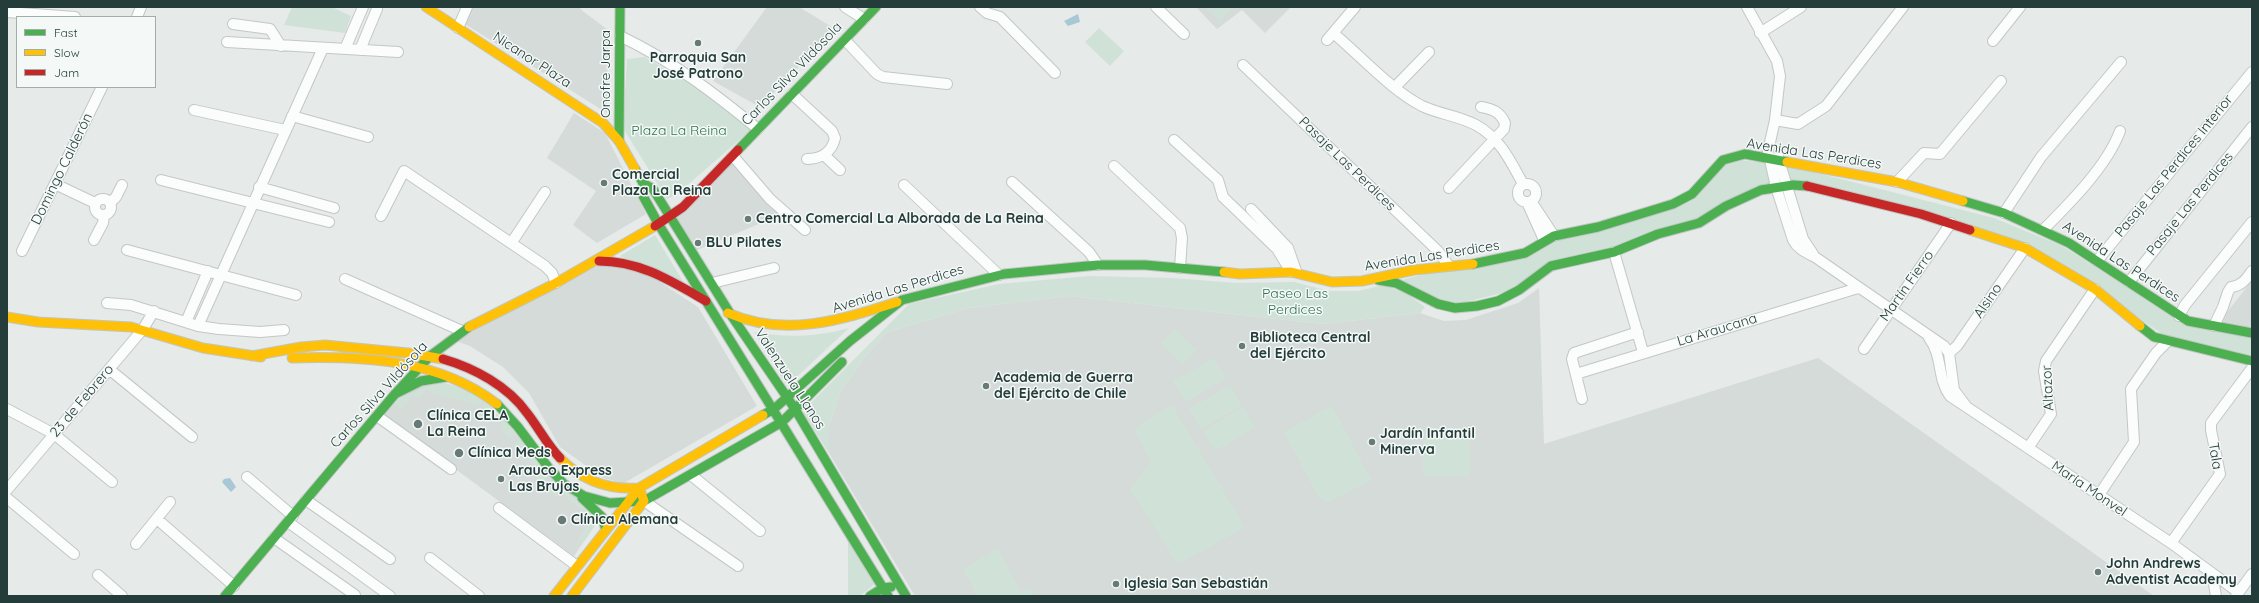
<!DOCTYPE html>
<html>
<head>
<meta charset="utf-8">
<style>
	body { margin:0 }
	#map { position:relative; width:2259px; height:603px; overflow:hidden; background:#e6eae9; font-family:Quicksand,sans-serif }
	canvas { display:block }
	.frame { position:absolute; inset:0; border:8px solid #243d3a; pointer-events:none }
	.legend { position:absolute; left:16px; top:16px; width:140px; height:72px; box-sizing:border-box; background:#f4f9f7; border:1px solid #a1aeab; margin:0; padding:5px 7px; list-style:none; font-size:12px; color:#243d3a }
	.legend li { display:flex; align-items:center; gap:8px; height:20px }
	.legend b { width:20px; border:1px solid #a1aeab }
</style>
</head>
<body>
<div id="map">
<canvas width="2259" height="603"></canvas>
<div class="frame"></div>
<ul class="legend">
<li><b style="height:5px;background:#4caf50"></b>Fast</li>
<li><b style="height:5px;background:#ffc107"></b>Slow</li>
<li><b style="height:5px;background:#c62828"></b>Jam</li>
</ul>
</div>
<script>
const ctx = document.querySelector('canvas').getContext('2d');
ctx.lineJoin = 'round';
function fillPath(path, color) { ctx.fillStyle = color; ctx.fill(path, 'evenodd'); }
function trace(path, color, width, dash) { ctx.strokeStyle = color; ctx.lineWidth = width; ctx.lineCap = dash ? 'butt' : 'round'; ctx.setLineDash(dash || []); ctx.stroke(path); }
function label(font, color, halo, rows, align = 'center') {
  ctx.font = font + ' Quicksand,sans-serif'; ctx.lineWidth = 3; ctx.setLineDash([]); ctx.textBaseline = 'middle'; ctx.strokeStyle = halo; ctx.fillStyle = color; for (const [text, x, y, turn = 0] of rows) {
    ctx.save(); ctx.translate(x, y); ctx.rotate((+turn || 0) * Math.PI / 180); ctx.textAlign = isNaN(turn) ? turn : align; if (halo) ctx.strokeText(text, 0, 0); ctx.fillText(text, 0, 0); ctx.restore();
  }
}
const built = new Path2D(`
	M 473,7 L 581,7 L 580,9 L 608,30 L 607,113 L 465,24 Z
	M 767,7 L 799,7 L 835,29 L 760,107 L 713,81 Z
	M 1196,7 L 1291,7 L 1265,33 L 1242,10 L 1217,29 Z
	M 574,113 L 605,133 L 646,214 L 597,243 L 573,225 L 596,191 L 547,158 Z
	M 732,162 L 780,215 L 697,250 L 677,218 Z
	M 595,265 L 643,271 L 698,307 L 757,406 L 624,483 L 603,478 L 560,447 L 529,393 L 503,367 L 470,346 L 456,341 Z
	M 2252,280 L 2252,330 L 2219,323 Z
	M 1539,288 L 1544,444 L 1818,358 L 2154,596 L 915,596 L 829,453 L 829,426 L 840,393 L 864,358 L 887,332 L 969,308 L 1069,296 L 1323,324 L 1420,313 L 1444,321 L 1466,320 L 1518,303 Z
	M 427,383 L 480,397 L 599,519 L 574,556 L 383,416 L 399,398 Z`);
const green = new Path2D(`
	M 292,7 L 332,7 L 351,16 L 345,33 L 284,25 Z
	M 1205,7 L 1231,7 L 1232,8 L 1220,21 Z
	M 1099,28 L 1124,51 L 1110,66 L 1085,42 Z
	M 645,57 L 704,92 L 751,130 L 677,194 L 667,199 L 623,128 L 627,59 Z
	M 1731,159 L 1790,166 L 1994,218 L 2062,246 L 2156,305 L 2252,338 L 2252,356 L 2167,337 L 2035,249 L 1793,182 L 1696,223 L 1586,256 L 1518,289 L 1453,305 L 1394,282 L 1677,207 Z
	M 655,235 L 684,283 L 620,256 Z
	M 1089,276 L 1172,278 L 1237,283 L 1294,282 L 1329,291 L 1358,291 L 1384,285 L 1407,294 L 1425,307 L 1420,313 L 1323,324 L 1069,296 L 969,308 L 887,332 L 864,358 L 840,393 L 829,426 L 829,453 L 804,414 L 805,409 L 909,304 L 999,284 Z
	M 849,328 L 787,386 L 754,332 C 787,338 817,337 849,328 Z
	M 1174,329 L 1197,349 L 1183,364 L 1161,344 Z
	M 1214,358 L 1226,378 L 1185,402 L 1173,382 Z
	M 440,382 L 461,387 L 483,399 L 480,405 L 433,393 L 427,389 L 420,398 L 413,395 L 401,409 L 394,404 L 399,398 Z
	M 1230,385 L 1242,405 L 1201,429 L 1189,409 Z
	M 486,401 L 496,410 L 492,421 L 481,412 Z
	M 1172,405 L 1245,527 L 1178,564 L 1130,490 L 1151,462 L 1134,429 Z
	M 1332,406 L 1371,480 L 1329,502 L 1318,496 L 1284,432 Z
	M 1243,407 L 1255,427 L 1215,451 L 1203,431 Z
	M 504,418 L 518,434 L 508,438 L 500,428 Z
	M 1423,439 L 1470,439 L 1470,476 L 1423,476 Z
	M 522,440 L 548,476 L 542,484 L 539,484 L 536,481 L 539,473 L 528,456 L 519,457 L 512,444 Z
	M 554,482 L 599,519 L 584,542 L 580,542 L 578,539 L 592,518 L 561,493 L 557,498 L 549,491 Z
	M 848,533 L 878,581 L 860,596 L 848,596 Z
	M 998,549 L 1021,592 L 1030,588 L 1034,596 L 977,596 L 963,569 Z`);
const water = new Path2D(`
	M 1078,14 L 1080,22 L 1068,26 L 1064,21 Z
	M 230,478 L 236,487 L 231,492 L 222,482 L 224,479 Z`);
const street = new Path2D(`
	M 845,7 L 864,19
	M 980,7 L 987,13 L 1000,17 L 1055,73
	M 1156,7 L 1184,34
	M 1747,7 L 1777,61 L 1780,76 L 1775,120 L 1768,151 L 1776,187 L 1793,240 C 1798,249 1805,252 1815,257 L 1944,346 L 1949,353 L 1954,390 L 1966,406
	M 7,12 L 75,17
	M 137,17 L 141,7
	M 233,24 L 270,29 L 281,46
	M 458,28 L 467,7
	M 1333,33 L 1355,7
	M 1760,33 L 1801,7
	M 620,36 C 672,61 713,92 758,129
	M 845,40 L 877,74 L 883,77 L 947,84
	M 1327,40 L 1333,33 L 1339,38 C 1363,59 1394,92 1422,106 C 1439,114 1459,116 1476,125 C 1500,138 1511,162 1523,184
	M 1993,41 L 2020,7
	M 227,42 L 398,52
	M 345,49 L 363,7
	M 360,50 L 377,9
	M 1243,65 L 1438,251 L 1449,266
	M 1395,87 L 1429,52
	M 792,94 L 832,131 L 835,138 C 832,152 821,159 807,159
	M 194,110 L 285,130
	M 292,116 L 368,137
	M 1775,120 L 1798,124 L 1826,106 L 1903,7
	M 1174,140 L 1218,180 L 1223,197 L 1277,249 L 1291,272
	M 824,155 L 840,170
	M 733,156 L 770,199 L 805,230
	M 1778,157 L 1803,239 L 1813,254
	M 1114,166 L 1180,228 L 1182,238 L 1180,268
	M 161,180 L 329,222
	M 1012,182 L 1089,252 L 1098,265
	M 1897,182 L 1924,153 L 1940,154 L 2001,81
	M 55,184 L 95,203
	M1518 193a9 9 0 1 1 18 0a9 9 0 1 1-18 0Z
	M 904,185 L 999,275
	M 259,187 L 334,208
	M 1449,188 L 1504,129 L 1505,123 C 1500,112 1493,109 1481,107
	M95 207a8 8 0 1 1 16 0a8 8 0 1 1-16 0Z
	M 1531,201 L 1554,236
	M 1527,202 L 1544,240
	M 110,203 L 116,197 L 122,185
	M 1251,209 L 1288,248 L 1296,271
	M 2004,213 L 2041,157 L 2121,62
	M 381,216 L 404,171 L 545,266 L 552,273 L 556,283
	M 2043,230 C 2070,203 2107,166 2120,131
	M 94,240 L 103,223 L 104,215
	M 512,242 L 545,192
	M 127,250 L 296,295
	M 22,251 L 102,87
	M 1614,252 L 1643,352
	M 2097,261 L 2252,72
	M 345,279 L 462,331
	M 2129,282 L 2252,127
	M 712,283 L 774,268
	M 107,303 L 131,305 L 198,326 L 219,329 L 260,332 L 284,330
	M 2179,316 L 2185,305 L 2252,222
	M 186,322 L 208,271
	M 198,326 L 323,48
	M 2214,326 L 2223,307 L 2228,292 L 2231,287 C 2242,286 2246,279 2252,271
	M 1929,338 C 1943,356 1937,379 1950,396 L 2171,543 L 2212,573 L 2216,596
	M 1864,349 L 1951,223
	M 1949,353 L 1957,346 L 2025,248
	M 109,369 L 192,437
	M 1576,374 L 1858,288
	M 1582,399 L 1572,359 L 1574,353 L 1638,332
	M 7,409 L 54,434 L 112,482
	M 377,416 L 451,469
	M 2028,448 L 2051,414 L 2044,371 L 2046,361 L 2095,289
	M 691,475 L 760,531
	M 247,477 L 293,516
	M 7,490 L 143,329 L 154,311
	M 2099,495 L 2134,442 L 2131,389 L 2156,353 L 2168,341
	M 7,498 L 74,554
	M 306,500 L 390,559
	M 644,501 L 738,566
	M 499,508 L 577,566
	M 157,519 L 234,586
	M 288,522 L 390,596
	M 274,538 L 355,595
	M 2171,543 L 2220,474 L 2211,430 L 2211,423 L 2252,368
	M 136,544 L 170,502
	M 430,558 L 479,596
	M 2212,573 L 2238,592
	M 98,575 L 122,596
	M 2236,596 L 2252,574`);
const fast = new Path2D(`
	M 619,141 L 620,7
	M 738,150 L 876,7
	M 635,169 L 643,183 L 653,189 L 731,315 L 795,409 L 906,596
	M 643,183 L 643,196 L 659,225 L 888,596
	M 1963,201 L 2004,213 L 2069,243 L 2188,321 L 2252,333
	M 1473,264 L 1525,253 L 1554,236 L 1598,227 L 1673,204 L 1692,194 L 1723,160 L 1745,154 L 1787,162
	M 1378,280 L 1396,283 L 1438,304 L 1455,308 L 1477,306 L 1498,301 L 1519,290 L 1551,266 L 1614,252 L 1658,234 L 1699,223 L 1726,206 L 1761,190 L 1793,185 L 1807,186
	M 2140,326 L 2154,337 L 2252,361
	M 395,394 L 421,381 L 446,377
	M 497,404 L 518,427 L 548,467 L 564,484 L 584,496 L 610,503 L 644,501 L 782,422 L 842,362
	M 763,415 L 774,409 L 850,341 L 902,300 L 1004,274 L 1098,265 L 1145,265 L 1224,272
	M 582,498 L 602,517 L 606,530
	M 225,596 L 395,394 L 430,356 L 469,327
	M 870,596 L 883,588 L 891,587`);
const slow = new Path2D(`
	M 426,7 L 603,123 L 619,141 L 635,169
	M 1787,162 L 1897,182 L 1963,201
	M 1970,230 L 2025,248 L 2095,289 L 2140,326
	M 1224,272 L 1240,274 L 1291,272 L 1332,282 L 1362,281 L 1414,270 L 1473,264
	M 728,313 C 785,338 841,320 897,302
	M 7,317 L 38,322 L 131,327 L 203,348 L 261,357
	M 469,327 L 556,283 L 655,226
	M 252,356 L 301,347 L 325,345 L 408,353 L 443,359
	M 292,358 C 363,356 439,359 497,404
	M 560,458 C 582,481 608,490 639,488 L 763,415
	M 554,596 L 633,496
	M 572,596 L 644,501 L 641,493`);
const jam = new Path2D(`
	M 1807,186 L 1921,214 L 1970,230
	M 655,226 L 683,207 L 738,150
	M 599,261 C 640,261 671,281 706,301
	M 443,359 C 474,368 508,386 527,413 C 539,428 547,445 560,458`);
const markers = [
	[698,43,4,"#687a77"],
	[604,183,4,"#687a77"],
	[748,219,4,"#687a77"],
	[698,243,4,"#687a77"],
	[1242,346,4,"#687a77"],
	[986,386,4,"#687a77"],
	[418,424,5,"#687a77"],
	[1372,442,4,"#687a77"],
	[459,453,5,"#687a77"],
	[501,479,4,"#687a77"],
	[562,520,5,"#687a77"],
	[2098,572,4,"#687a77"],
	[1116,584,4,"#687a77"]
];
const poiNames = [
	["Parroquia San",698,58,"center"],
	["José Patrono",698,74,"center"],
	["Comercial",612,175],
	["Plaza La Reina",612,191],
	["Centro Comercial La Alborada de La Reina",756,219],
	["BLU Pilates",706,243],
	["Biblioteca Central",1250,338],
	["del Ejército",1250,354],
	["Academia de Guerra",994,378],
	["del Ejército de Chile",994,394],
	["Clínica CELA",427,416],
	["La Reina",427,432],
	["Jardín Infantil",1380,434],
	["Minerva",1380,450],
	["Clínica Meds",468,453],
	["Arauco Express",509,471],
	["Las Brujas",509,487],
	["Clínica Alemana",571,520],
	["John Andrews",2106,564],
	["Adventist Academy",2106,580],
	["Iglesia San Sebastián",1124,584]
];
const streetNames = [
	["Nicanor Plaza",532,60,33],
	["Onofre Jarpa",606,74,-90],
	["Carlos Silva Vildósola",792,74,-46],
	["Avenida Las Perdices",1814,154,9],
	["Pasaje Las Perdices",1347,164,44],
	["Pasaje Las Perdices Interior",2174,166,-51],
	["Domingo Calderón",62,169,-64],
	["Pasaje Las Perdices",2190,204,-51],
	["Avenida Las Perdices",1432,256,-9],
	["Avenida Las Perdices",2121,262,33],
	["Martín Fierro",1907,286,-55],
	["Avenida Las Perdices",898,289,-17],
	["Alsino",1988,301,-56],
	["La Araucana",1717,330,-17],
	["Valenzuela Llanos",790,379,57],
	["Altazor",2048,388,-93],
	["Carlos Silva Vildósola",379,395,-48],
	["23 de Febrero",82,401,-50],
	["Tala",2215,456,81],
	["María Monvel",2089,489,34]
];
const parkNames = [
	["Plaza La Reina",679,131],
	["Paseo Las",1295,294],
	["Perdices",1295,310]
];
fillPath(built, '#d4dbd9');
fillPath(green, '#d0e2d8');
fillPath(water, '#a9c8d6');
trace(street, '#c3c7c6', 12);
trace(fast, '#c0c6c4', 11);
trace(slow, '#c0c6c4', 11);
trace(jam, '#c0c6c4', 11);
trace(street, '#fbfcfc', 10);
trace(fast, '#4caf50', 9);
trace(slow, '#ffc107', 9);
trace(jam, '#c62828', 9);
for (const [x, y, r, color] of markers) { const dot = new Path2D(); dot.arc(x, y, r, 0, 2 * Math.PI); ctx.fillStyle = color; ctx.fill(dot); trace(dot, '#f4f9f7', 1.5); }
label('bold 14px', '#243d3a', '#f4f9f7', poiNames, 'left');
label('14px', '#243d3a', '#f4f9f7', streetNames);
label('14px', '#307254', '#f4f9f7', parkNames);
</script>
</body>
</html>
